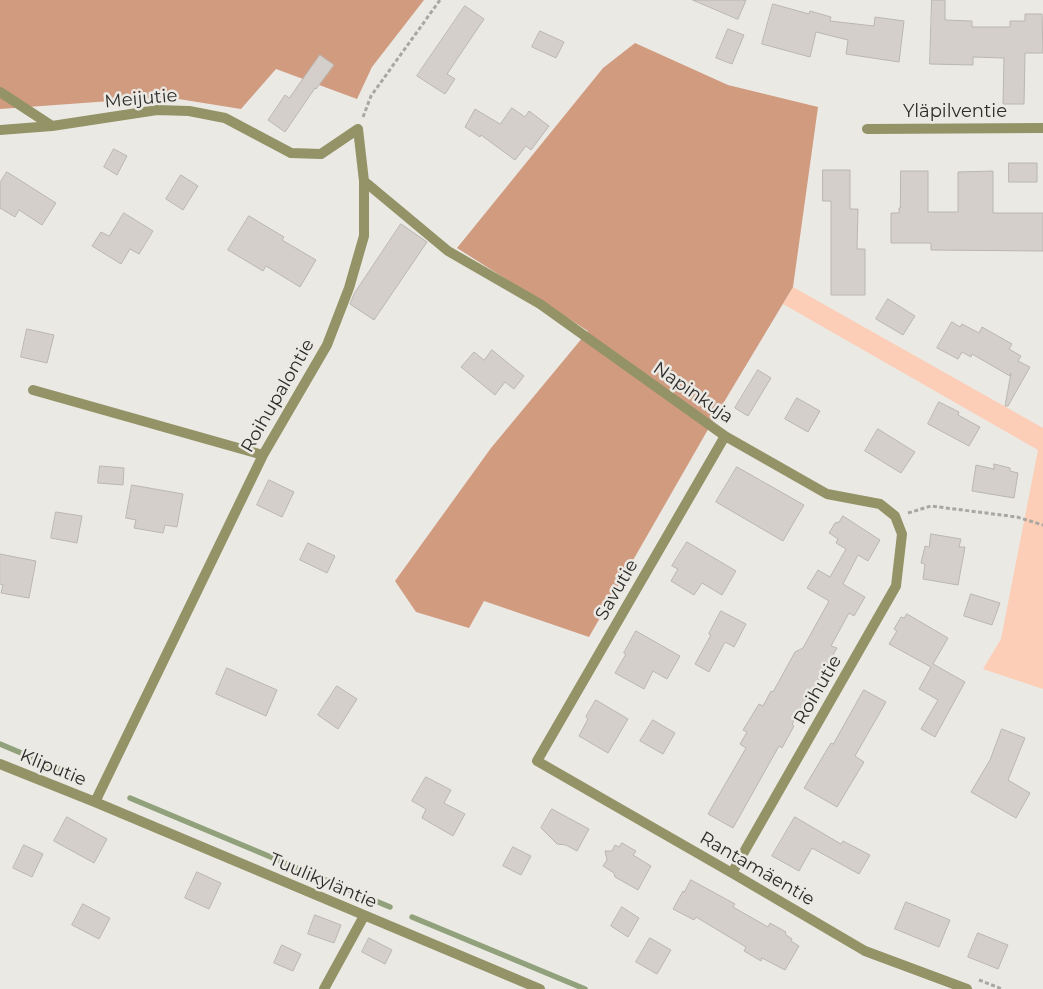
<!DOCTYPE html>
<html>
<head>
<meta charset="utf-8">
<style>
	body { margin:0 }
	canvas { display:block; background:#ebe9e3 }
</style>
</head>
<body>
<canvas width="1043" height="989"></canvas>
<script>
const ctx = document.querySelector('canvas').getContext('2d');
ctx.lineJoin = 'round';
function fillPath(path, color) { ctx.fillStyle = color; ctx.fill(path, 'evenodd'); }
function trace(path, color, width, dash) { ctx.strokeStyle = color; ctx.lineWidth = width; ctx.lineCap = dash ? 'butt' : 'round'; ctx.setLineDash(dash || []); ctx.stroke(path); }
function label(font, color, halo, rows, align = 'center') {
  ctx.font = font + ' Montserrat,sans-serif'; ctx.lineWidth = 5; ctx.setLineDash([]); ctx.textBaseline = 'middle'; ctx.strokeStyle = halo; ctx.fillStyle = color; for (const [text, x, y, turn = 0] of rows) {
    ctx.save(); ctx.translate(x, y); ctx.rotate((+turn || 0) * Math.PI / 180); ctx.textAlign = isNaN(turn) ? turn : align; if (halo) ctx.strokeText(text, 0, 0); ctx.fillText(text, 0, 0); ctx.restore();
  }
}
const green = new Path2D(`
	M 793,287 L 1043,428 L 1043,689 L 983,669 L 1001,639 L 1038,450 L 783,304 Z`);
const forest = new Path2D(`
	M 0,0 L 424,0 L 372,67 L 357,99 L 276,69 L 241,109 L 166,97 L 0,109 Z
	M 635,43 L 728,85 L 818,107 L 793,287 L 718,412 L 589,637 L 484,601 L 469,628 L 416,612 L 395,581 L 491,448 L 588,331 L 457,248 L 603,68 Z`);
const stream = new Path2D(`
	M 0,744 L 76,776
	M 130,798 L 390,907
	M 412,917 L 585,989`);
const building = new Path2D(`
	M 693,0 L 746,0 L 738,19 Z
	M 932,0 L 945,0 L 945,20 L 972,21 L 972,27 L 1010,27 L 1010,21 L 1025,21 L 1025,14 L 1042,14 L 1043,53 L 1025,53 L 1024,104 L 1003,104 L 1004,58 L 973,57 L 973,65 L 930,64 Z
	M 773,4 L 809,14 L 810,11 L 831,17 L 830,21 L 874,26 L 875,17 L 904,21 L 899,62 L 846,54 L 848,40 L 816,32 L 810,57 L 762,44 Z
	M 465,6 L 484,19 L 447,74 L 455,79 L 445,94 L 417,76 Z
	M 728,29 L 744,35 L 732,64 L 716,58 Z
	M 540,31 L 564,42 L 556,58 L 532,47 Z
	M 320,55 L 334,65 L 316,89 L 315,88 L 285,132 L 268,120 L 285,95 L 289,98 Z
	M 512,108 L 525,117 L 529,111 L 549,126 L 531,150 L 526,146 L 515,160 L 481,135 L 480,137 L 465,127 L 475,109 L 500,124 Z
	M 114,149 L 127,156 L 117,175 L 104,167 Z
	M 1009,163 L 1037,163 L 1037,182 L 1009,182 Z
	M 823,170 L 850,170 L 850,209 L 858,209 L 857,249 L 865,249 L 865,295 L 831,295 L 831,201 L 823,201 Z
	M 901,171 L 928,171 L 928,212 L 958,212 L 958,172 L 993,171 L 993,213 L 1043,213 L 1043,251 L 931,250 L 931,243 L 891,243 L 891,213 L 899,213 L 899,208 L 900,208 Z
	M 7,172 L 56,203 L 42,225 L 19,210 L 15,217 L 0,208 L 0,183 Z
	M 181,175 L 198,186 L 183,210 L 166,199 Z
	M 124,213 L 153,231 L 139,254 L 130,249 L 121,264 L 92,246 L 101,232 L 109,236 Z
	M 249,216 L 284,237 L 282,240 L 316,260 L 300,287 L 266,266 L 263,271 L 228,250 Z
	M 401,224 L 427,242 L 374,320 L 350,304 L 354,294 Z
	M 888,299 L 915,316 L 903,335 L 876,319 Z
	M 952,322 L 960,327 L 962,324 L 979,333 L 982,327 L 1012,344 L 1009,349 L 1021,356 L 1018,361 L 1030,367 L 1008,406 L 1005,406 L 1011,373 L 1010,376 L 972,354 L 971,357 L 962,352 L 958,359 L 937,348 Z
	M 27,329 L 54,335 L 47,363 L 21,357 Z
	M 492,350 L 524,376 L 514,389 L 505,382 L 495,395 L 461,367 L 474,352 L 484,360 Z
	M 758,370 L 771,378 L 748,416 L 735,408 Z
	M 797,398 L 820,411 L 808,432 L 785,419 Z
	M 939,402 L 959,412 L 958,415 L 980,427 L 969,446 L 928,424 Z
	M 878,429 L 915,452 L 901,473 L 865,451 Z
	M 994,464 L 1010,468 L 1010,471 L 1018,473 L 1014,498 L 972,491 L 976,465 L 994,469 Z
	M 100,466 L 124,468 L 123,485 L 98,483 Z
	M 737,467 L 804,505 L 783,541 L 716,502 Z
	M 269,480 L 294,492 L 282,517 L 257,505 Z
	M 132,485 L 183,494 L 177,527 L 165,525 L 163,533 L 134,528 L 136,520 L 126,518 Z
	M 56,512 L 82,516 L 77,543 L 51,538 Z
	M 843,516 L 880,540 L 868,561 L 858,555 L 843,584 L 865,597 L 854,616 L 849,613 L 831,646 L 837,648 L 792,724 L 794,726 L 782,748 L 779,746 L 733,828 L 708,814 L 746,748 L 740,744 L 747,732 L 743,730 L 759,704 L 763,706 L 771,691 L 773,692 L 795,652 L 803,648 L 829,601 L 807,588 L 818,570 L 830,577 L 846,549 L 836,543 L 838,539 L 829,533 L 835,523 L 839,522 Z
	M 931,534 L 961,539 L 959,547 L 965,547 L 958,585 L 923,579 L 925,564 L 921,563 L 925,546 L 929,547 Z
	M 687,542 L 736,571 L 722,595 L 702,583 L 694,595 L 671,581 L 678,569 L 672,566 Z
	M 308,543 L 335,556 L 327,573 L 300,560 Z
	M 0,554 L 36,561 L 29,598 L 1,593 L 3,585 L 0,584 Z
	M 971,594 L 1000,603 L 992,625 L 964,616 Z
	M 721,611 L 746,624 L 734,647 L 725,642 L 709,672 L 695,664 L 711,635 L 709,634 Z
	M 907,614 L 948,638 L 933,664 L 965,682 L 935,737 L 921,729 L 938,700 L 919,689 L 931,667 L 889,644 L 897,631 L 894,629 L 901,617 L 904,618 Z
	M 636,631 L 680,656 L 667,679 L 653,671 L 644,689 L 615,673 L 626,654 L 624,653 Z
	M 227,668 L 277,690 L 266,716 L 216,694 Z
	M 337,686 L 357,699 L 338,729 L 318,715 Z
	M 864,690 L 886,702 L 855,756 L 864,762 L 837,807 L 804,788 L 831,743 L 833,744 Z
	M 596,700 L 628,719 L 608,753 L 579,736 L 588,719 L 586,717 Z
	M 653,720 L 675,733 L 663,754 L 640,741 Z
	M 1002,729 L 1025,738 L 1008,780 L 1030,793 L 1016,818 L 971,792 L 990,760 Z
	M 426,777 L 451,790 L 444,803 L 465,814 L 453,836 L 422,818 L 426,809 L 412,801 Z
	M 552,809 L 589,829 L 577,851 L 566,845 L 557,844 L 541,828 Z
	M 67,817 L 107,839 L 94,863 L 54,841 Z
	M 795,817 L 841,844 L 843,841 L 870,855 L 859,874 L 812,848 L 799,871 L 772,856 Z
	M 622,843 L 636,851 L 633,855 L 651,866 L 638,890 L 615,877 L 614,873 L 603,866 L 607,860 L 605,851 L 612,851 L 615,845 L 619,847 Z
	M 24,845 L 43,854 L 32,877 L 13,868 Z
	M 513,847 L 531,856 L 521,875 L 503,866 Z
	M 197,872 L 221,883 L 209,909 L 185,898 Z
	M 691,880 L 735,904 L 733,907 L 768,927 L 770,923 L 786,932 L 785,934 L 792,939 L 791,941 L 799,946 L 785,970 L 762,958 L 761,961 L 744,951 L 746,947 L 696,917 L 694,920 L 673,909 L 683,891 L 684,892 Z
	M 906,902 L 950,920 L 939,947 L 895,929 Z
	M 83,904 L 110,918 L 99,939 L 72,925 Z
	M 622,907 L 639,918 L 628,937 L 611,926 Z
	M 315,915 L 341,925 L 334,943 L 308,934 Z
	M 978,933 L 1008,945 L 998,969 L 968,957 Z
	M 369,938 L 392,950 L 385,964 L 362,952 Z
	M 650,938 L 671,950 L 657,974 L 636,962 Z
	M 282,945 L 301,954 L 293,971 L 274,963 Z`);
const path = new Path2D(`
	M 363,117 L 371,96 L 440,0
	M 908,513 L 931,506 L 1017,517 L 1043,525
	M 979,980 L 1002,989`);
const street = new Path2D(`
	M 0,92 L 52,126
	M 867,129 L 1043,128
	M 0,130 L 52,126 L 157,110 L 189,111 L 225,118 L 291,153 L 321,154 L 358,129 L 364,181 L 364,236 L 349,288 L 327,345 L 263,455 L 95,802
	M 364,181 L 448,251 L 540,304 L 725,436 L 827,494 L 880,504 L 895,516 L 902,534 L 896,586 L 732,873
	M 33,390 L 263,455
	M 725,436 L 537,761 L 732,873 L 865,951 L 967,989
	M 0,764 L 95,802 L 540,989
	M 324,989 L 364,916`);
const streetNames = [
	["Meijutie",141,99,-5],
	["Yläpilventie",955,112],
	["Napinkuja",693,393,35],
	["Roihupalontie",278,396,-60],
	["Savutie",617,590,-60],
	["Roihutie",818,690,-60],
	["Kliputie",53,768,22],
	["Rantamäentie",757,869,30],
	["Tuulikyläntie",323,881,23]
];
fillPath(green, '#fccdb7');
fillPath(forest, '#d19b80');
trace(stream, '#90a17b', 5.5);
fillPath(building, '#d4cfca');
trace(building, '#bab6b1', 1);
trace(path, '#a9a7a2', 3, [4, 2.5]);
trace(street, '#939367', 10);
label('18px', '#2d2c2a', '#ebe9e3', streetNames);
</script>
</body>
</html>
